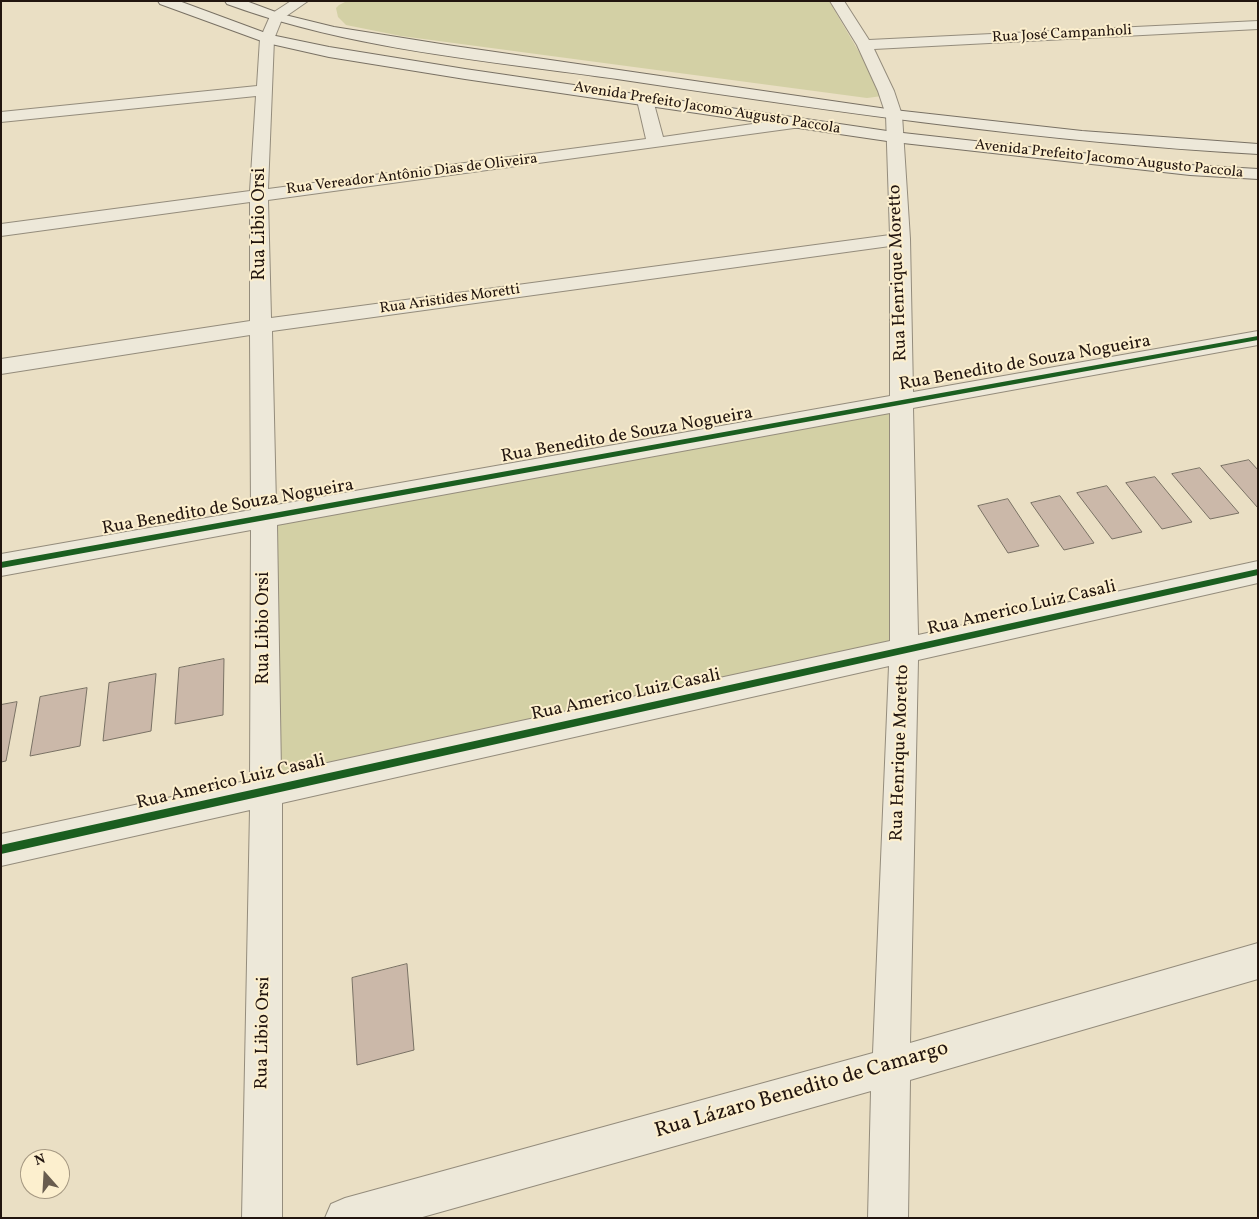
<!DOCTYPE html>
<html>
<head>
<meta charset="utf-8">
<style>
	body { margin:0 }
	#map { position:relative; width:1259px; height:1219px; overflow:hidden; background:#eadfc4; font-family:Vollkorn,serif }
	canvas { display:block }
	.frame { position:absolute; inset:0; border:2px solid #22150f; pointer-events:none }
	.north { position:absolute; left:20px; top:1149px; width:50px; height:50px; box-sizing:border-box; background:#fcefce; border:1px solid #a59882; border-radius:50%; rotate:341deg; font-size:14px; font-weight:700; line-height:20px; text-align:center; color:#22150f }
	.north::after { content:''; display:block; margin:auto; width:18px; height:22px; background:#685c4e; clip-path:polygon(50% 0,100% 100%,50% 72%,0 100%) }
</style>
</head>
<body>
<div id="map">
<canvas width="1259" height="1219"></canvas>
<div class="frame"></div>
<div class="north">N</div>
</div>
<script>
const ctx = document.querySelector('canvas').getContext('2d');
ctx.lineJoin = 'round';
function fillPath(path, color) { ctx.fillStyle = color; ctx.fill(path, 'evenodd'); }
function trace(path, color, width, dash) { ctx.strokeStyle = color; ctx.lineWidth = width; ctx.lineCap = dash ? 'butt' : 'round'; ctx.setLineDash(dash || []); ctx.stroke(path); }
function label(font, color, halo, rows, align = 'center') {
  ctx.font = font + ' Vollkorn,serif'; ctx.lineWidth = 4; ctx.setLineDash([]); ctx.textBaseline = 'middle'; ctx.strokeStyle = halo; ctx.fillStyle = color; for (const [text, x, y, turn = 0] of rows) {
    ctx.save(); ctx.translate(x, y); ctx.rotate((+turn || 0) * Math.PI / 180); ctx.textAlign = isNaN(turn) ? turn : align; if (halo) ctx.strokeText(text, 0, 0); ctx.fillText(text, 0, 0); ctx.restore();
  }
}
const green = new Path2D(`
	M 347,1 L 829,1 L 882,91 L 882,96 L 867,98 L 401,36 L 346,25 L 338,17 L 336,8 L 339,5 Z
	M 903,401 L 904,651 L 266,791 L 264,517 Z`);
const building = new Path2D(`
	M 1249,460 L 1258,470 L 1258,508 L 1221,466 Z
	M 1200,468 L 1239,513 L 1210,519 L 1172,474 Z
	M 1155,477 L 1192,522 L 1162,529 L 1126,483 Z
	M 1107,486 L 1142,532 L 1112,539 L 1077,493 Z
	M 1060,496 L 1094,543 L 1064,550 L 1031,503 Z
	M 1008,499 L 1039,546 L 1008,553 L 978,506 Z
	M 224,659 L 223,715 L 175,724 L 179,668 Z
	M 156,674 L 151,731 L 103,741 L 109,683 Z
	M 87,688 L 80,746 L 30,756 L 40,697 Z
	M 17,702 L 6,761 L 1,762 L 1,705 Z
	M 407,964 L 414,1050 L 357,1065 L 352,978 Z`);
const street = new Path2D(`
	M 291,1 L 308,1 L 282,19 L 274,39 L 268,189 L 646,139 L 637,100 L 639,97 L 651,97 L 653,100 L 663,137 L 794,118 L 800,119 L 802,123 L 800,127 L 794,128 L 268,200 L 271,318 L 890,235 L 886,115 L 878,91 L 857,45 L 830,1 L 844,1 L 869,40 L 1258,21 L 1258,29 L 874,49 L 894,91 L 902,115 L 910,239 L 913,392 L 1258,331 L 1258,345 L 913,408 L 918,635 L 1258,561 L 1258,583 L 918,660 L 910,1043 L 1258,943 L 1258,979 L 910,1080 L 908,1218 L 868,1218 L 871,1091 L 419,1218 L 325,1218 L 331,1204 L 345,1198 L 873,1053 L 889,666 L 282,803 L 282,1218 L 242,1218 L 250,810 L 1,866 L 1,834 L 250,780 L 251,530 L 1,576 L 1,554 L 251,510 L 250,335 L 1,374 L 1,359 L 250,321 L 250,202 L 1,236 L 1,224 L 250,191 L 256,96 L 1,122 L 1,112 L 257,86 L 260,39 L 271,14 ZM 890,246 L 890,396 L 276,505 L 272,331 ZM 890,413 L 890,641 L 281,773 L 277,525 Z`);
const secondary = new Path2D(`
	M 158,1 L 179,1 L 271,35 L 329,47 L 465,69 L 894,132 L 1190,165 L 1258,169 L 1258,179 L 1190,175 L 894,142 L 465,79 L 329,57 L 267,43 L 160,4 Z
	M 225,1 L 246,1 L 281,14 L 334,27 L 447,45 L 894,110 L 1082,131 L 1258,144 L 1258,154 C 1042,142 831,111 617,79 C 489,61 349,49 227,4 Z`);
const cycleway = new Path2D(`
	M 1258,336 L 1258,340 L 1,568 L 1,562 Z
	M 1258,569 L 1258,575 L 1,854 L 1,845 Z`);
const farStreetnames = [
	["Rua José Campanholi",1062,35,-3],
	["Avenida Prefeito Jacomo Augusto Paccola",707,109,9],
	["Avenida Prefeito Jacomo Augusto Paccola",1109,160,6],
	["Rua Vereador Antônio Dias de Oliveira",412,175,-7],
	["Rua Aristides Moretti",450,300,-8]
];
const streetNames = [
	["Rua Libio Orsi",261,224,-90],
	["Rua Henrique Moretto",899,273,-92],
	["Rua Benedito de Souza Nogueira",1025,364,-10],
	["Rua Benedito de Souza Nogueira",627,436,-10],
	["Rua Benedito de Souza Nogueira",228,508,-10],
	["Rua Americo Luiz Casali",1022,609,-13],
	["Rua Libio Orsi",265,628,-90],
	["Rua Americo Luiz Casali",626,696,-12],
	["Rua Henrique Moretto",901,753,-88],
	["Rua Americo Luiz Casali",231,783,-13],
	["Rua Libio Orsi",264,1033,-89]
];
const nearStreetnames = [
	["Rua Lázaro Benedito de Camargo",802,1091,-16]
];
fillPath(green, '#d3d0a5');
fillPath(building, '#cbb8a9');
trace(building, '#797164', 1);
trace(street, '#948c7c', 2);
trace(secondary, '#797164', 2);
fillPath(street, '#ede8d9');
fillPath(secondary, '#ede8d9');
fillPath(cycleway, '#1b5e20');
label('15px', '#22150f', '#fcefce', farStreetnames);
label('18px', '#22150f', '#fcefce', streetNames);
label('21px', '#22150f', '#fcefce', nearStreetnames);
</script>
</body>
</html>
